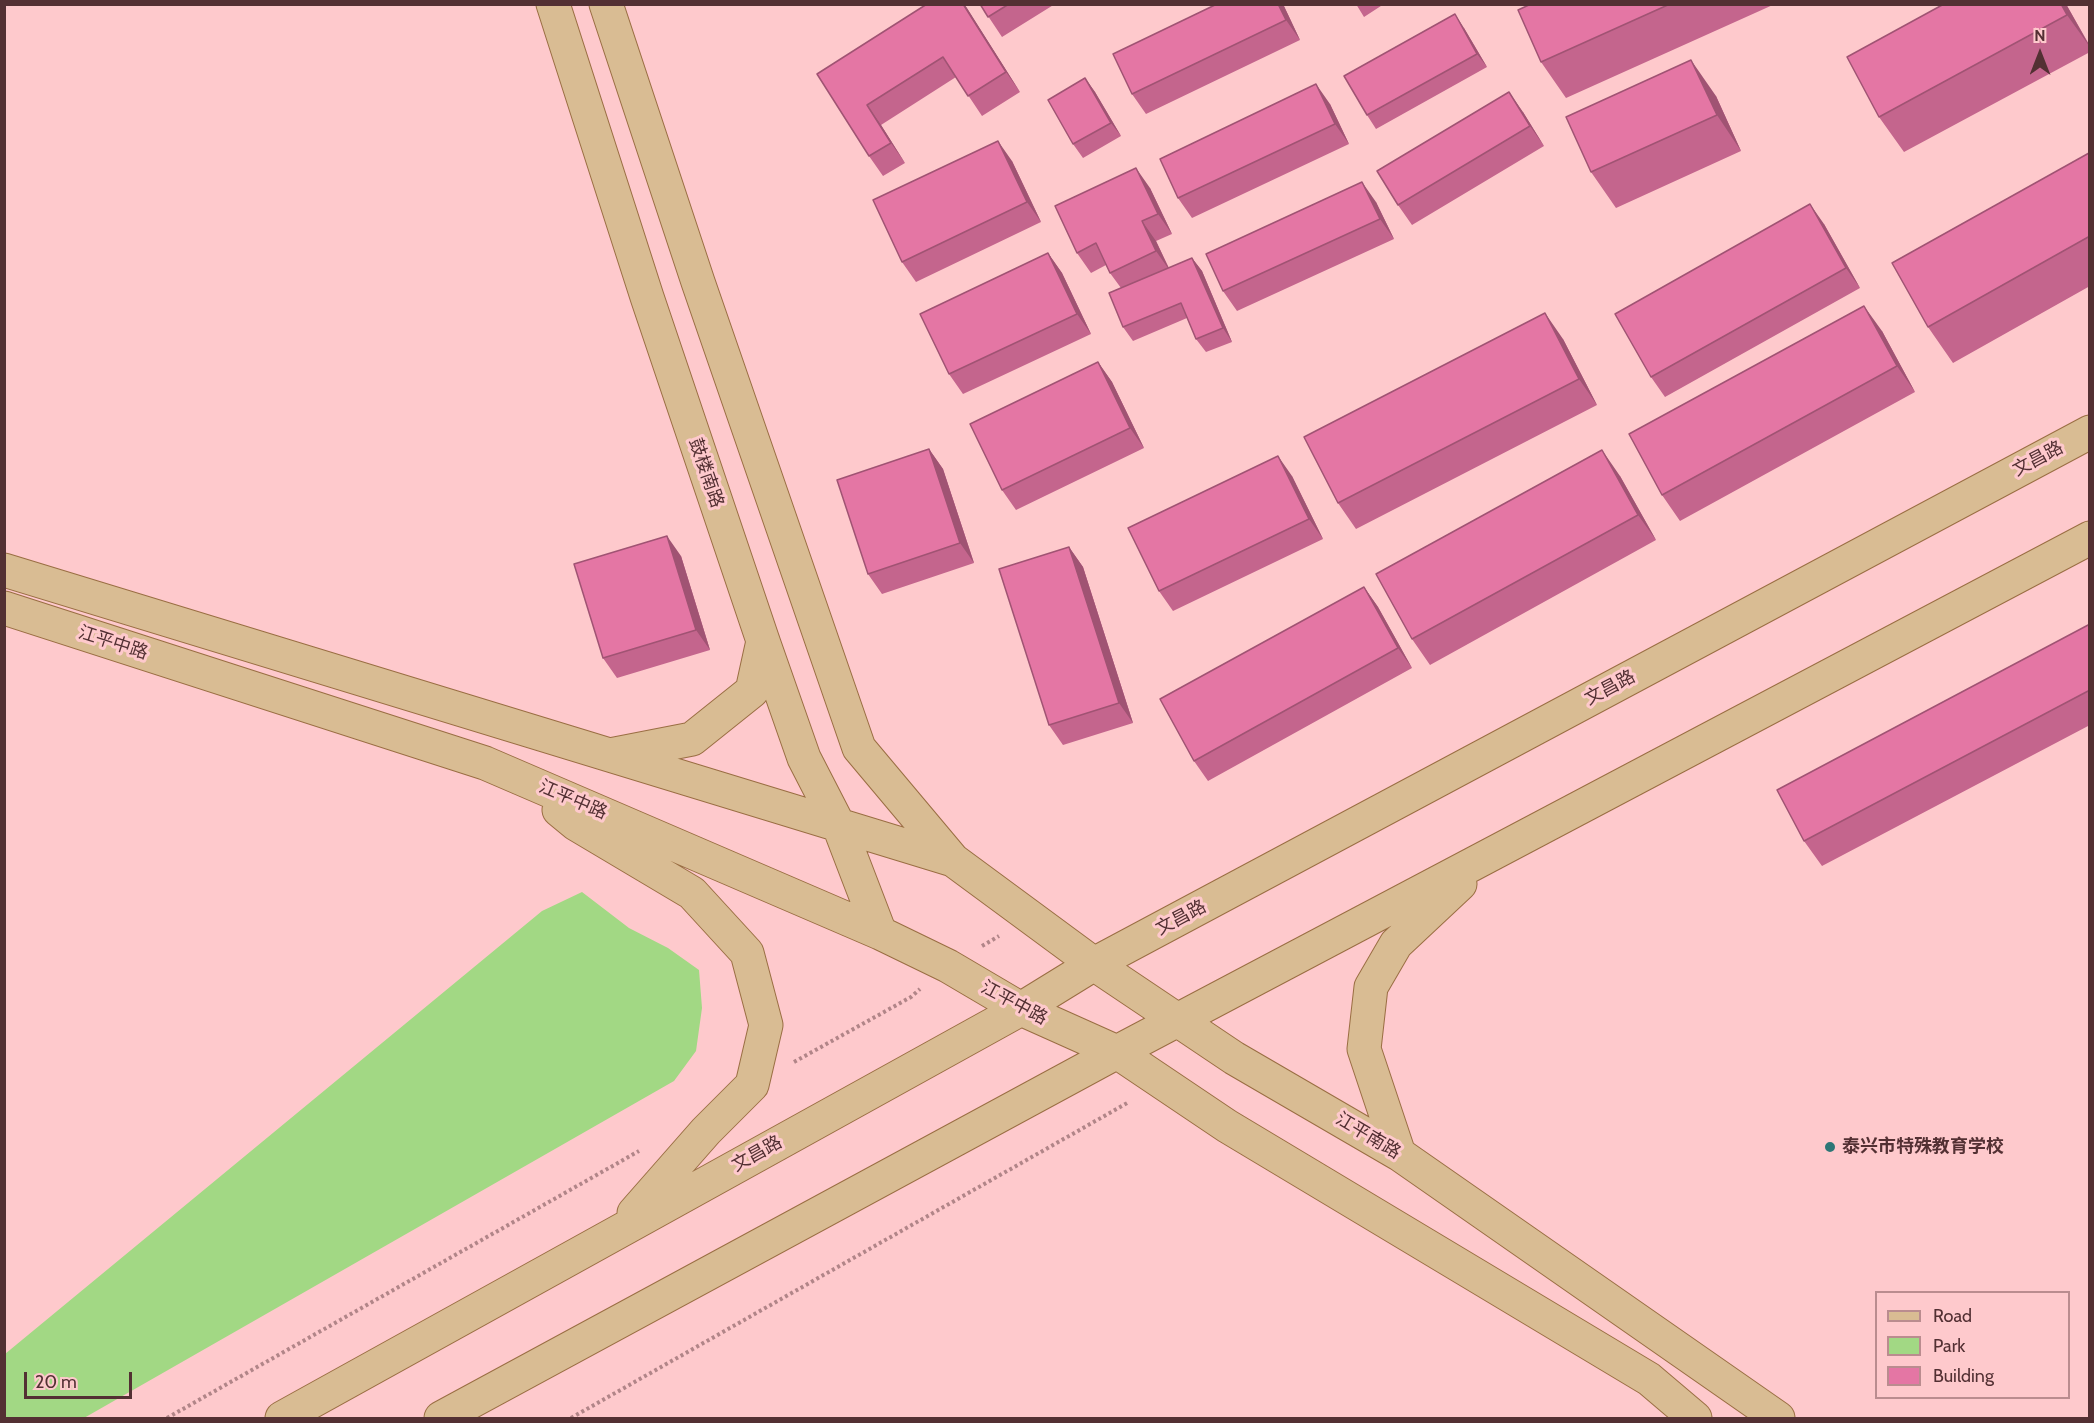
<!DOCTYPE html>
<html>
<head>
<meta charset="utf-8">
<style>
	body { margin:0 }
	#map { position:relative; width:2094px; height:1423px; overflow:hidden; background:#fec9cc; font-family:Cabin,sans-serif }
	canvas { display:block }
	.frame { position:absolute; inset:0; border:6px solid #533033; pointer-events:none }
	.legend { position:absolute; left:1875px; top:1291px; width:195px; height:108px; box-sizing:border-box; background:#fec9cc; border:2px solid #ba8c8f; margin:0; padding:8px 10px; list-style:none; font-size:18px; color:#533033 }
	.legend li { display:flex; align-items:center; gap:12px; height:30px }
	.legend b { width:30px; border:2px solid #ba8c8f }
	.north { position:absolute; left:2010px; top:24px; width:60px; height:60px; -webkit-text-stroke:4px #fec9cc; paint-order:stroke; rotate:0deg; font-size:16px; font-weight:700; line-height:24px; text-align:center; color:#533033 }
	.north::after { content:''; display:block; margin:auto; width:21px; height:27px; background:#533033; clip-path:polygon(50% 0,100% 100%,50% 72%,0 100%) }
	.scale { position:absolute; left:24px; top:1372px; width:108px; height:27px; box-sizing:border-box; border:3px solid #533033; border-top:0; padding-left:8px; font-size:18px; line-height:21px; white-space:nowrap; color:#533033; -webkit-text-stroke:4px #fec9cc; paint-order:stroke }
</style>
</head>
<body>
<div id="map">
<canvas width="2094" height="1423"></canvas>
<div class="frame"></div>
<ul class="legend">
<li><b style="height:8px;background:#d9bc93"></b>Road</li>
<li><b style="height:16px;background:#a2d884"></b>Park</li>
<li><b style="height:16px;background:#e476a4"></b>Building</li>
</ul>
<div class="north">N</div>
<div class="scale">20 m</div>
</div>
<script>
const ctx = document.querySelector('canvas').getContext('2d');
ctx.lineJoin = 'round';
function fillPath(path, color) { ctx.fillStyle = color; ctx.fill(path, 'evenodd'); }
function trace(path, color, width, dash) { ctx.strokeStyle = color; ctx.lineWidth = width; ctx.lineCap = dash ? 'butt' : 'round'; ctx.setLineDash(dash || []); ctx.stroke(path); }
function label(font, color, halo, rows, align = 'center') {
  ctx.font = font + ' Cabin,"Noto Sans SC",sans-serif'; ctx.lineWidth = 6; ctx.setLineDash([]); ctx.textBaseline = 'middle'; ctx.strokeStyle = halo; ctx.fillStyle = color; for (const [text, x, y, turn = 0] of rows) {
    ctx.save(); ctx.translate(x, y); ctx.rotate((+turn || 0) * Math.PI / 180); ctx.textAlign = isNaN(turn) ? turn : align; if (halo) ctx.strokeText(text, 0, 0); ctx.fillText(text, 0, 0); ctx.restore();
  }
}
const green = new Path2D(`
	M 582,892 L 629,928 L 668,948 L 699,970 L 702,1008 L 696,1051 L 674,1081 L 84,1418 L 5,1418 L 5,1354 L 542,911 Z`);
const path = new Path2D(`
	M 982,946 L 999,936
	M 794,1062 L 911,997 L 920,989
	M 167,1418 L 639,1151
	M 571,1418 L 1129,1102`);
const major = new Path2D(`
	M 553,4 L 647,297 L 763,641 L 804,758 L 839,826 L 880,933
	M 606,4 L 698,282 L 859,748 L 953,860 L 1094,964 L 1234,1058 L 1399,1154 L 1778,1418
	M 4,570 L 953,860
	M 4,608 L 485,763 L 880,933 L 948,966 L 1021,1009 L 1117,1052 L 1227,1126 L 1649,1379 L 1695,1418
	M 610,755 L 692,739 L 752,691 L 763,641
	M 559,810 L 576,824 L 692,893 L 747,953 L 766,1025 L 752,1085 L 706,1131 L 634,1213
	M 1399,1154 L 1364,1049 L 1371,987 L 1396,944 L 1460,884
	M 282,1418 L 1021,1009 L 1094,964 L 2090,432
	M 441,1418 L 1117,1052 L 2090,538`);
const wall = new Path2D(`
	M 964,4 L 1020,92 L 982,116 L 956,77 L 881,125 L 905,163 L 883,176 L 869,156 L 817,74 Z
	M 980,4 L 1055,4 L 1002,37 Z
	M 1283,4 L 1300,40 L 1146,114 L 1132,94 Z
	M 1356,4 L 1384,4 L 1364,17 Z
	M 1531,4 L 1775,4 L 1566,98 L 1541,62 Z
	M 1944,4 L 2066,4 L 2090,46 L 2090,52 L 1904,152 L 1879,117 Z
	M 1464,28 L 1487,67 L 1376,129 L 1367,115 Z
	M 1085,78 L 1095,92 L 1121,136 L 1083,158 L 1073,144 Z
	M 1716,96 L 1741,151 L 1616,208 L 1591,172 Z
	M 1330,104 L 1349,144 L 1192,218 L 1178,198 Z
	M 1523,112 L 1544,146 L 1412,225 L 1398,205 Z
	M 2090,154 L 2090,286 L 1953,363 L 1928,327 Z
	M 1012,161 L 1041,222 L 916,282 L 902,262 Z
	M 1150,188 L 1172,234 L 1156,241 L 1169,268 L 1192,258 L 1202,271 L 1232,342 L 1206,352 L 1196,339 L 1187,318 L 1133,341 L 1123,327 L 1121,288 L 1110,273 L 1106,265 L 1091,273 L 1077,253 Z
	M 1376,202 L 1394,239 L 1237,311 L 1223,291 Z
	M 1824,224 L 1860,288 L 1665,397 L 1651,377 Z
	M 1048,253 L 1062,273 L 1091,334 L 963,394 L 949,374 Z
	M 1882,331 L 1915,392 L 1680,521 L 1662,495 Z
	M 1563,339 L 1597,405 L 1356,529 L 1338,503 Z
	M 1098,362 L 1112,382 L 1144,448 L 1016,510 L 1002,490 Z
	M 929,449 L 943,469 L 974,563 L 882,594 L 868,574 Z
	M 1292,476 L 1323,539 L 1173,611 L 1159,591 Z
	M 1620,476 L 1656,540 L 1430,665 L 1412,639 Z
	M 1069,547 L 1083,567 L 1133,723 L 1063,745 L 1049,725 Z
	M 681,556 L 710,650 L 617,678 L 603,658 Z
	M 1364,587 L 1378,607 L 1412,668 L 1208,781 L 1194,761 Z
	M 2090,624 L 2090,725 L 1822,866 L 1804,841 Z`);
const shadedWall = new Path2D(`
	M 963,4 L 964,4 L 967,8 L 1020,92 L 1006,72 Z
	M 1278,4 L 1283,4 L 1300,40 L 1286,20 Z
	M 2061,4 L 2066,4 L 2090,47 L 2067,15 Z
	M 1455,14 L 1464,28 L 1487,67 L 1477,54 Z
	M 1691,60 L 1716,96 L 1741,151 L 1717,115 Z
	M 1085,78 L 1095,92 L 1121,136 L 1111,123 Z
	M 1316,84 L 1330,104 L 1349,144 L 1335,124 Z
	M 1509,92 L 1523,112 L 1544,146 L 1530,126 Z
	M 867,105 L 881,125 L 905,163 L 891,143 Z
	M 998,141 L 1012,161 L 1041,222 L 1027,202 Z
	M 1136,168 L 1150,188 L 1172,234 L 1158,214 Z
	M 1362,182 L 1376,202 L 1394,239 L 1380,219 Z
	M 1810,204 L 1824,224 L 1860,288 L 1846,268 Z
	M 1142,221 L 1156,241 L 1170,271 L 1156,251 Z
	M 1048,253 L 1062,273 L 1091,334 L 1077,314 Z
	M 1192,258 L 1202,271 L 1232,342 L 1223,328 Z
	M 1864,306 L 1882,331 L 1915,392 L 1897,366 Z
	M 1545,313 L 1563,339 L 1597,405 L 1579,379 Z
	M 1098,362 L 1112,382 L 1144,448 L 1130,428 Z
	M 929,449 L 943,469 L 974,563 L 960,543 Z
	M 1602,450 L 1620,476 L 1656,540 L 1638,515 Z
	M 1278,456 L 1292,476 L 1323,539 L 1309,519 Z
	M 667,536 L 681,556 L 710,650 L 696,630 Z
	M 1069,547 L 1083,567 L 1133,723 L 1119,703 Z
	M 1364,587 L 1378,607 L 1412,668 L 1398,648 Z`);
const building = new Path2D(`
	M 927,4 L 963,4 L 1006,72 L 968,96 L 943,57 L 867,105 L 891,143 L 869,156 L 817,74 Z
	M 980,4 L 1009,4 L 988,17 Z
	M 1217,4 L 1278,4 L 1286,20 L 1132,94 L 1113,54 Z
	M 1531,4 L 1670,4 L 1541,62 L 1518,10 Z
	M 1944,4 L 2061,4 L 2067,15 L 1879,117 L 1847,57 Z
	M 1455,14 L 1477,54 L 1367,115 L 1344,76 Z
	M 1691,60 L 1717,115 L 1591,172 L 1566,117 Z
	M 1085,78 L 1111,123 L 1073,144 L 1048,100 Z
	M 1316,84 L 1335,124 L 1178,198 L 1160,159 Z
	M 1509,92 L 1530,126 L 1398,205 L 1377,171 Z
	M 998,141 L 1027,202 L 902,262 L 873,200 Z
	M 2089,153 L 2090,236 L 1928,327 L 1892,263 Z
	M 1136,168 L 1158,214 L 1142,221 L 1156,251 L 1110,273 L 1096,243 L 1077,253 L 1055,206 Z
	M 1362,182 L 1380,219 L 1223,291 L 1206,254 Z
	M 1810,204 L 1846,268 L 1651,377 L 1615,314 Z
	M 1048,253 L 1077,314 L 949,374 L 920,314 Z
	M 1192,258 L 1223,328 L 1196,339 L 1181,303 L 1123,327 L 1109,293 Z
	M 1864,306 L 1897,366 L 1662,495 L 1629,434 Z
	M 1545,313 L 1579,379 L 1338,503 L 1304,437 Z
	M 1098,362 L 1130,428 L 1002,490 L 970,424 Z
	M 929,449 L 960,543 L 868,574 L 837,480 Z
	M 1602,450 L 1638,515 L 1412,639 L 1376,574 Z
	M 1278,456 L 1309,519 L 1159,591 L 1128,528 Z
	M 667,536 L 696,630 L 603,658 L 574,564 Z
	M 1069,547 L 1119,703 L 1049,725 L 999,569 Z
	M 1364,587 L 1398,648 L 1194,761 L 1160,699 Z
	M 2090,624 L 2090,690 L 1804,841 L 1777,790 Z`);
const markers = [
	[1830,1147,6,"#2d7676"]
];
const streetNames = [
	["文昌路",2038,459,-28],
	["鼓楼南路",706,473,71],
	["江平中路",113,643,18],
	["文昌路",1610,688,-28],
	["江平中路",573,800,23],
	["文昌路",1181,918,-28],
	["江平中路",1014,1003,28],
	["江平南路",1368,1136,31],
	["文昌路",757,1154,-29]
];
const poiNames = [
	["泰兴市特殊教育学校",1842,1147]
];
fillPath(green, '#a2d884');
trace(major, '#9a6e43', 35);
trace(path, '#b18588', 4, [3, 3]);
trace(major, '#d9bc93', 33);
fillPath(wall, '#c4658d');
fillPath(shadedWall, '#a05373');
fillPath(building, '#e476a4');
trace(building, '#a05373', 1.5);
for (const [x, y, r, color] of markers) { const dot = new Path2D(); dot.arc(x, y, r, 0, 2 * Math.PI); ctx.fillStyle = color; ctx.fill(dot); trace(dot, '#fec9cc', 2); }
label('18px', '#533033', '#fec9cc', streetNames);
label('bold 18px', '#533033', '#fec9cc', poiNames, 'left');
</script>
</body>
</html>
